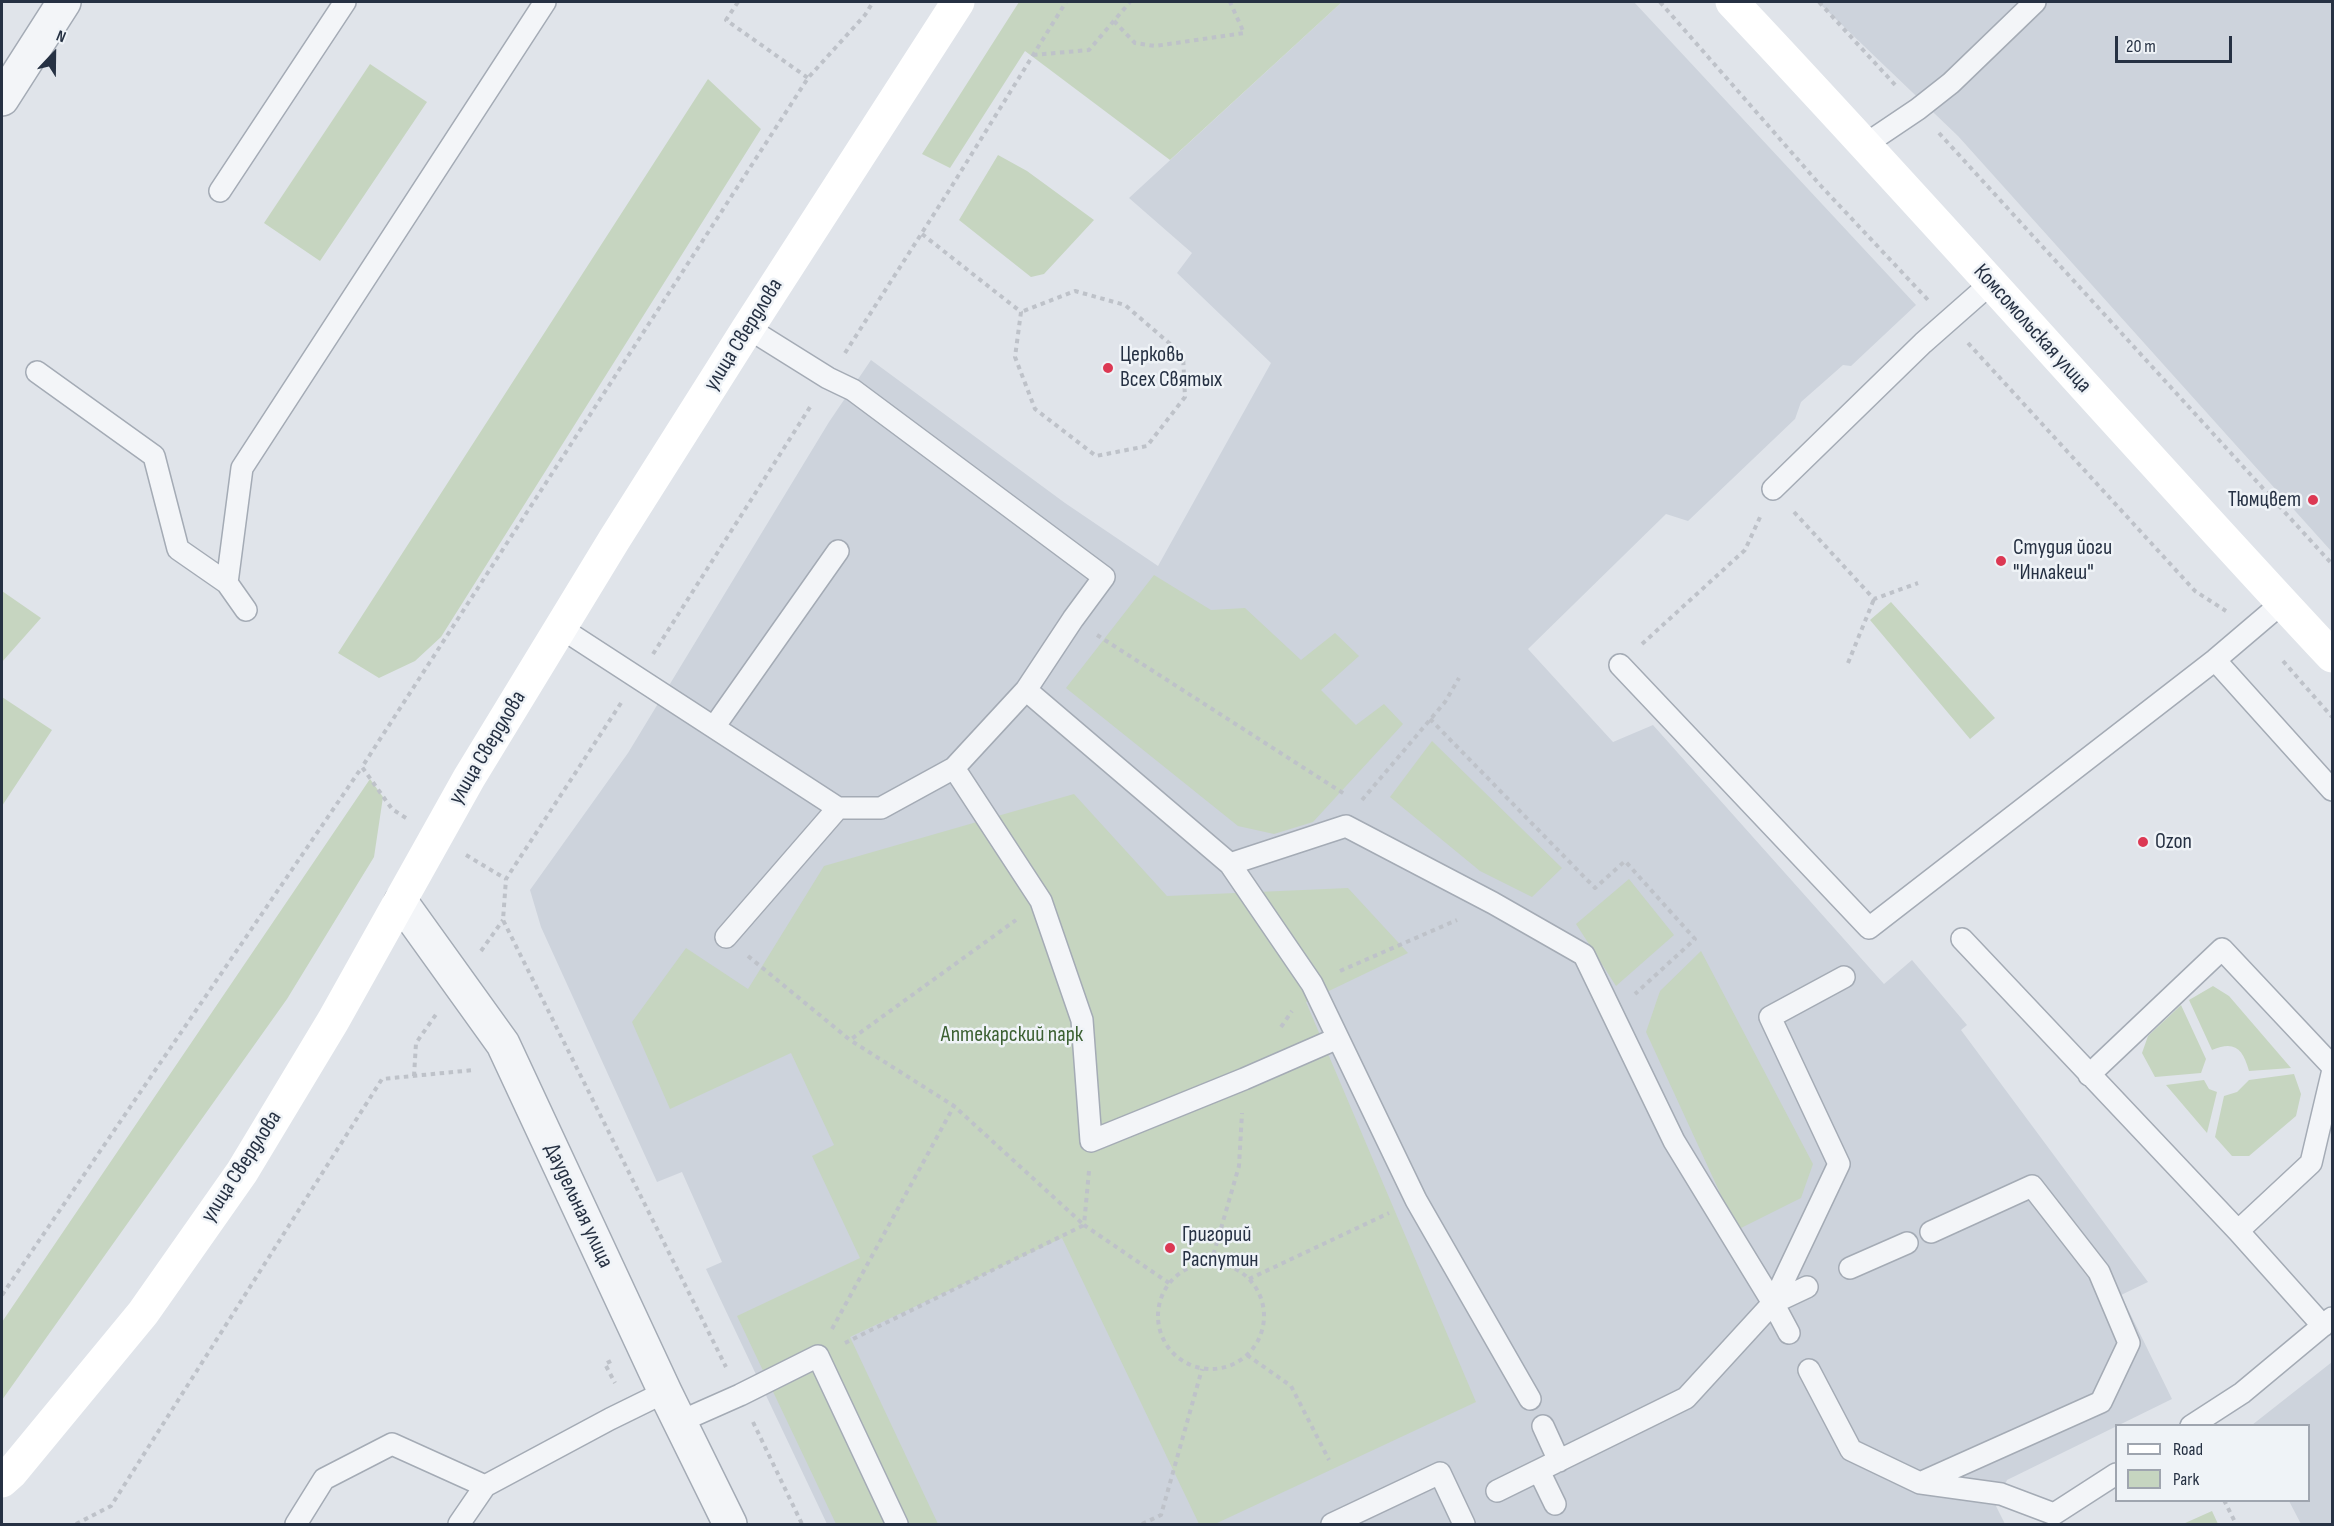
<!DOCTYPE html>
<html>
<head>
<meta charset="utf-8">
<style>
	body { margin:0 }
	#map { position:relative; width:2334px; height:1526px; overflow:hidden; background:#e0e4ea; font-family:"Sofia Sans Condensed",sans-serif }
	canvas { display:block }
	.frame { position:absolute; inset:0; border:3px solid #263143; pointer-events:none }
	.legend { position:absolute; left:2115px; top:1424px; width:195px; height:78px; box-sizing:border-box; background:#eff3f7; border:2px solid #9fa5af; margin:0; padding:8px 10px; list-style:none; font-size:18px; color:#263143 }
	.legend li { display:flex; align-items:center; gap:12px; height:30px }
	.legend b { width:30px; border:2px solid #9fa5af }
	.north { position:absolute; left:24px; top:24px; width:60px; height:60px; -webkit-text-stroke:4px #eff3f7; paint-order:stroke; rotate:22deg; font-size:16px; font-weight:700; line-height:24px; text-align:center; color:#263143 }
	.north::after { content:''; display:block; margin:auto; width:21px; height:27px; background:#263143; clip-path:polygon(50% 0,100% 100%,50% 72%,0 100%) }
	.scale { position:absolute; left:2115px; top:36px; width:117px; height:27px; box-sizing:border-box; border:3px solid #263143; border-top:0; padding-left:8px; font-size:18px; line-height:21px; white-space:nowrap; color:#263143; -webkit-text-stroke:4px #eff3f7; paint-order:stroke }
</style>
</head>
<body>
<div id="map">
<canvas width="2334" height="1526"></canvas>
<div class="frame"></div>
<ul class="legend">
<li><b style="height:8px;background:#fff"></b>Road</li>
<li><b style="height:16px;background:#c6d5c0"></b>Park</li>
</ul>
<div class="north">N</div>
<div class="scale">20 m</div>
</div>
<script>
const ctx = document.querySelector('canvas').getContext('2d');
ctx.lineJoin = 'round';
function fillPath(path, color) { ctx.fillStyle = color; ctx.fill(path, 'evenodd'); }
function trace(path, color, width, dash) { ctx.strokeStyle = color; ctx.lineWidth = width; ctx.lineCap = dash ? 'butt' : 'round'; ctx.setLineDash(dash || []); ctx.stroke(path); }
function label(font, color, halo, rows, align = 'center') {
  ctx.font = font + ' "Sofia Sans Condensed",sans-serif'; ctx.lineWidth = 5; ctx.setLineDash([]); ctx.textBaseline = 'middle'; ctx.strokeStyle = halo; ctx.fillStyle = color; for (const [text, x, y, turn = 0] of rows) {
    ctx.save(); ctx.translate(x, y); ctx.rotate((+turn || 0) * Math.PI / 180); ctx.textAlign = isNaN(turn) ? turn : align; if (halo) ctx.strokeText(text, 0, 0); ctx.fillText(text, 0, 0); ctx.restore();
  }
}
const built = new Path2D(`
	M 1342,2 L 1634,2 L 1916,305 L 1851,366 L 1843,365 L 1801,402 L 1795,419 L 1688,521 L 1666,514 L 1528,649 L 1613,742 L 1653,725 L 1884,984 L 1912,960 L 1967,1025 L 1961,1030 L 2148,1282 L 2121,1295 L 2172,1399 L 2007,1480 L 1996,1506 L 2005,1524 L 827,1524 L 706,1269 L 722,1262 L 682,1172 L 657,1182 L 541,927 L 530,890 L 628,753 L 829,422 L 871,360 L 1065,503 L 1158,566 L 1271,363 L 1177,273 L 1192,253 L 1129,198 Z
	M 1818,2 L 2332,2 L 2332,552 L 1958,136 Z
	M 2332,1362 L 2332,1524 L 2301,1524 L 2289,1501 L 2308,1500 L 2308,1426 L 2252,1425 Z`);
const green = new Path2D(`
	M 1019,2 L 1342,2 L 1170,160 L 1025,51 L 950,168 L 922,154 Z
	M 370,64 L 427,102 L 320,261 L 264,223 Z
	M 708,79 L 761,129 L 441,637 L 415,661 L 379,678 L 338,653 Z
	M 998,155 L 1027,171 L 1094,220 L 1044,274 L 1031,277 L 959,220 Z
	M 1154,575 L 1211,610 L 1245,608 L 1301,660 L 1335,633 L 1359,656 L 1321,690 L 1356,725 L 1384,704 L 1403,724 L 1313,822 L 1274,834 L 1238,826 L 1066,688 Z
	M 2,591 L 41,618 L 2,662 Z
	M 1891,602 L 1995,718 L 1970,739 L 1870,620 Z
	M 2,697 L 52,730 L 2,806 Z
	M 1432,741 L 1562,868 L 1532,897 L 1480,871 L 1390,797 Z
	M 370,779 L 383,797 L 374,857 L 287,999 L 2,1400 L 2,1322 Z
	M 1074,794 L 1167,896 L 1348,888 L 1408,953 L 1306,1002 L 1476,1402 L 1215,1524 L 1199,1524 L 1062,1238 L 850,1337 L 938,1524 L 836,1524 L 737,1316 L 860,1258 L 812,1156 L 834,1145 L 791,1053 L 670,1109 L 632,1022 L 686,948 L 748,989 L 824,866 Z
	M 1629,879 L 1674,935 L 1616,986 L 1576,924 Z
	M 1701,951 L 1813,1164 L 1801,1198 L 1737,1230 L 1646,1032 L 1660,991 Z
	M 2213,986 L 2229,996 L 2291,1068 L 2249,1071 C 2243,1049 2235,1040 2212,1050 L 2189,1000 Z
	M 2181,1005 L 2206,1059 L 2201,1073 L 2155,1077 L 2142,1053 L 2148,1036 Z
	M 2294,1074 L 2301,1094 L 2296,1116 L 2249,1156 L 2232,1156 L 2215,1137 L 2224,1096 L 2237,1092 L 2249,1080 Z
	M 2204,1080 L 2209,1089 L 2217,1092 L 2207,1133 L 2166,1085 Z
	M 2212,1511 L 2218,1524 L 2183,1524 Z`);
const path = new Path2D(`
	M 738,2 L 726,20 L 808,78
	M 1660,2 L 1821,186 L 1928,300
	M 1819,2 L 1897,87
	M 1114,21 L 1135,43 L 1155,46 L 1244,33 L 1230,2
	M 1033,55 L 1089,50 L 1130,2
	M 1939,133 L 2332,564
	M 922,234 L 1021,312 L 1015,357 L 1035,409 L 1096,456 L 1147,446 L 1185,397 L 1183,355 L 1125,305 L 1075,291 L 1021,312
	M 1968,343 L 2195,591 L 2226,611
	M 845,353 L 950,189 L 1066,2
	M 1794,512 L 1874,599 L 1918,583
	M 1097,635 L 1346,795
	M 1642,644 L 1745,550 L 1761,515
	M 653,654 L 812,404
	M 2283,661 L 2332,717
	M 1848,663 L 1874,599
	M 621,703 L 506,879 L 503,920 L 726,1367
	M 1430,719 L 1595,888 L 1625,861 L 1695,939 L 1635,994
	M 1362,800 L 1445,702 L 1459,678
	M 406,818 L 392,809 L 362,767 L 808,78 L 865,15 L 873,2
	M 466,855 L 506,879
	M 481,951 L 503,920
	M 748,956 L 850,1040 L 1016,920
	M 1340,971 L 1457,920
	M 1281,1027 L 1292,1011
	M 414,1076 L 416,1043 L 437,1013
	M 1089,1171 L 1084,1225 L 1169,1283
	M 1211,1263 L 1239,1166 L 1242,1113
	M1158 1316a53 53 0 1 1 106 0a53 53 0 1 1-106 0Z
	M 1249,1279 L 1389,1213
	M 2,1295 L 362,767
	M 832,1329 L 954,1106
	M 845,1343 L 1084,1225 L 954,1106 L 850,1040
	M 1247,1355 L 1291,1386 L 1329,1460
	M 611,1361 L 605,1364 L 615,1383
	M 753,1422 L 802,1524
	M 2224,1500 L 2236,1524
	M 76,1524 L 111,1506 L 382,1079 L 474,1070
	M 1142,1524 L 1161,1515 L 1202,1369`);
const lane = new Path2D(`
	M 1866,144 L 1918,109 L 1951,83 L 2035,2
	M 220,191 L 345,2
	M 748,328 L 828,378 L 853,390 L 1104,577 L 1073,619 L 1026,690 L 1230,864 L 1346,826 L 1493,903 L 1584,955 L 1674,1141 L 1773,1303 L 1789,1333
	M 37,372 L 154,456 L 178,549 L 227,583 L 246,610
	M 1773,489 L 1923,343 L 1990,284
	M 227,583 L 242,468 L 545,2
	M 561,628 L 838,808 L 881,808 L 954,768 L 1026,690
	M 2215,660 L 2332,790
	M 1620,665 L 1869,928 L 2215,660 L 2282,603
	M 714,727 L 838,551
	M 954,768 L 1041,901 L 1082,1020 L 1091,1141 L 1244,1079 L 1338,1038 L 1416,1200 L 1530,1399
	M 1230,864 L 1312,984 L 1338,1038
	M 726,937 L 838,808
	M 1962,939 L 2238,1231 L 2323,1326
	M 2089,1075 L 2222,949 L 2332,1066
	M 2238,1231 L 2311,1163 L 2332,1074
	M 1850,1268 L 1907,1243
	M 1773,1303 L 1839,1164 L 1770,1017 L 1844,977
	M 1809,1370 L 1851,1450 L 1920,1483 L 2101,1402 L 2129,1343 L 2099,1272 L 2032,1186 L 1931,1232
	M 679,1422 L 740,1395 L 818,1356 L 897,1524
	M 1543,1426 L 1559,1461
	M 2191,1426 L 2242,1393 L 2332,1318
	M 1539,1471 L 1555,1504
	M 1921,1483 L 2001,1494 L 2054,1514
	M 1497,1491 L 1686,1398 L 1773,1303 L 1807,1287
	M 2054,1514 L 2116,1474
	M 296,1524 L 324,1479 L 392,1444 L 485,1486
	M 459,1524 L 485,1486 L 610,1419 L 665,1392
	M 1332,1524 L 1440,1473 L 1464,1524`);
const street = new Path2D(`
	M 2,99 L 64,2
	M 401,902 L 503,1044 L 665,1392 L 730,1524`);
const secondary = new Path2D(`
	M 1732,2 C 1935,217 2130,440 2332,656
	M 2,1481 L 11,1473 L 143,1313 L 242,1172 L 333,1021 L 469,778 L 614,540 L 748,328 L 958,2`);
const markers = [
	[1108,368,6,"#dc3853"],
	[2313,500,6,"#dc3853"],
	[2001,561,6,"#dc3853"],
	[2143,842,6,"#dc3853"],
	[1170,1248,6,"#dc3853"]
];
const streetNames = [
	["Комсомольская улица",2032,329,48],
	["улица Свердлова",744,335,-58],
	["улица Свердлова",488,748,-59],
	["улица Свердлова",242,1167,-57],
	["Даудельная улица",578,1206,65]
];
const poiNames = [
	["Церковь",1120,355],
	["Всех Святых",1120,380],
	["Тюмцвет",2301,500,"right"],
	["Студия йоги",2013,548],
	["\"Инлакеш\"",2013,573],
	["Ozon",2155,842],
	["Григорий",1182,1235],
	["Распутин",1182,1260]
];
const parkNames = [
	["Аптекарский парк",1012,1035]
];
fillPath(built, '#cdd3dc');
fillPath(green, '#c6d5c0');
trace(lane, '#a4abb5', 24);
trace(street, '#a4abb5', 36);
trace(path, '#bec2c9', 4, [4.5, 4.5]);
trace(lane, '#f3f5f8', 21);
trace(street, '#f3f5f8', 33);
trace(secondary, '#fff', 33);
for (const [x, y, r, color] of markers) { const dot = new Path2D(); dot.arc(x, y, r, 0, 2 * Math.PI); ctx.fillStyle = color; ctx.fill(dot); trace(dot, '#eff3f7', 2); }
label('22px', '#263143', '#eff3f7', streetNames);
label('22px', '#263143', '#eff3f7', poiNames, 'left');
label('22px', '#3c6132', '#eff3f7', parkNames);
</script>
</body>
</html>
